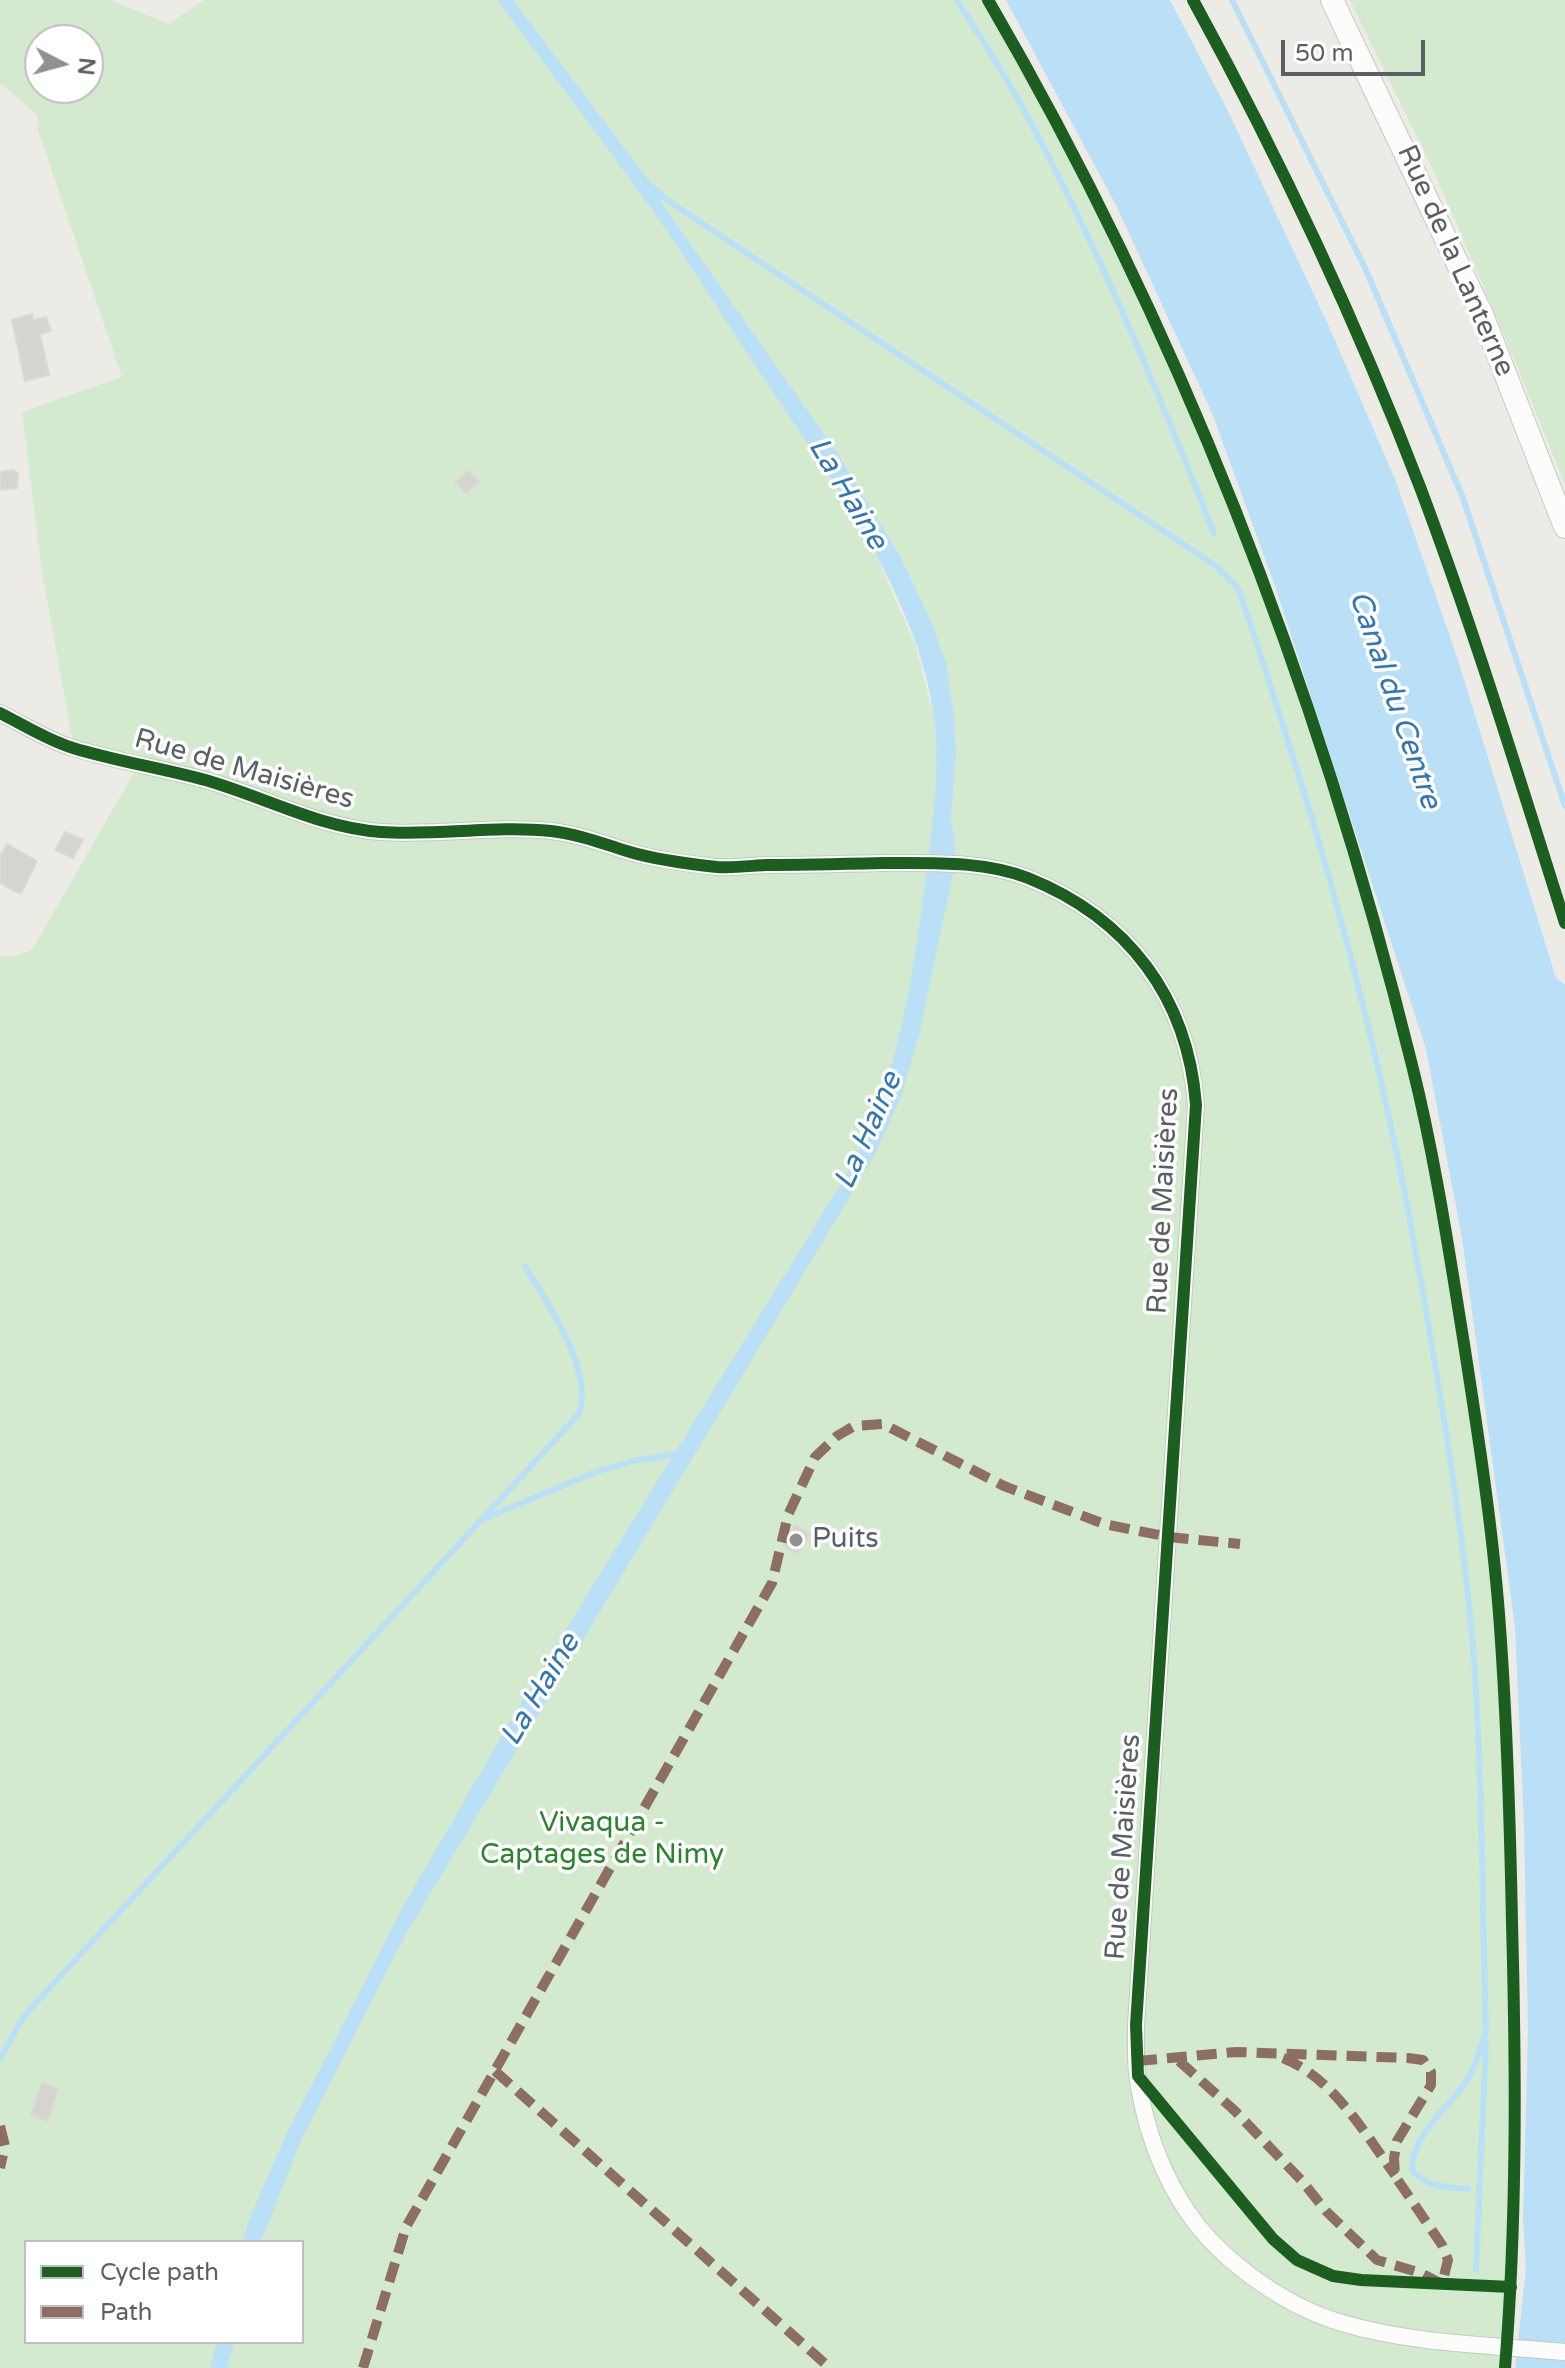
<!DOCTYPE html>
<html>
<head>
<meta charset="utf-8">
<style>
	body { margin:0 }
	#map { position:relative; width:1565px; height:2368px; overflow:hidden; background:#ecebe5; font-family:"Varela Round",sans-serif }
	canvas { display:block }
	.legend { position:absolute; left:24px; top:2240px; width:280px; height:104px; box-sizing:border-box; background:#fff; border:2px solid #bdbfc1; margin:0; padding:10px 14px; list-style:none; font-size:24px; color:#5b6065 }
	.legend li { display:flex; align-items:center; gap:16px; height:40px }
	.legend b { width:40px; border:2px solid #bdbfc1 }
	.north { position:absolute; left:24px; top:24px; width:80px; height:80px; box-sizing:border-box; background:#fff; border:2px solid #bdbfc1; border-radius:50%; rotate:96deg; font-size:22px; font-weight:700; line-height:32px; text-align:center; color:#5b6065 }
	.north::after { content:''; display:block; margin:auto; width:28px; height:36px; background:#8e9192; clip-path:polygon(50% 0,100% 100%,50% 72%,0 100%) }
	.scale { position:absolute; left:1281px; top:40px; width:144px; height:36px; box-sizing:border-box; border:4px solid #5b6065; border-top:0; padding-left:10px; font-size:24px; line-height:28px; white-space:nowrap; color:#5b6065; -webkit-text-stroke:6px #fff; paint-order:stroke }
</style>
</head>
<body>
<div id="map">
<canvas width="1565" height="2368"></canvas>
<ul class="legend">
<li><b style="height:10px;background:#1b5e20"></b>Cycle path</li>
<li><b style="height:10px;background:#8d6e63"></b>Path</li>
</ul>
<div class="north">N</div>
<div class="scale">50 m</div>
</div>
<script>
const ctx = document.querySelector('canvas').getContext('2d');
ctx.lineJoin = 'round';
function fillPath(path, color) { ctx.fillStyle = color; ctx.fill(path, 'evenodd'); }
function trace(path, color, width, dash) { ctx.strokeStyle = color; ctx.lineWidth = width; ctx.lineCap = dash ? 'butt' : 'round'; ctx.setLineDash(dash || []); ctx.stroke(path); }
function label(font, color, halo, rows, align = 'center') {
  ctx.font = font + ' "Varela Round",sans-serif'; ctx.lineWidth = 7; ctx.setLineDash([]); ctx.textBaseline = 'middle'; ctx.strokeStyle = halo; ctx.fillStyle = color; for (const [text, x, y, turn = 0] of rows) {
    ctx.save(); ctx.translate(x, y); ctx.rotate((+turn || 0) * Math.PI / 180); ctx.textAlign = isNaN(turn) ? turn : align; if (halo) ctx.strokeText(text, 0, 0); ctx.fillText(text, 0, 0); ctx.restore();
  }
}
const green = new Path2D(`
	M 0,0 L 110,0 L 169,24 L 204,0 L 988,0 L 1060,127 L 1126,257 L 1200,420 L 1243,526 L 1331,779 L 1375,928 L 1413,1068 L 1443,1214 L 1475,1418 L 1499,1610 L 1511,1841 L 1515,2030 L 1511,2287 L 1505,2368 L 0,2368 L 0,956 L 16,956 L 32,950 L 139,764 L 74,748 L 42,571 L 22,412 L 122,377 L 38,130 L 37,115 L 0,83 ZM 40,40 L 88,40 L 88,88 L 40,88 ZM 660,202 L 836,451 L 899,554 L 946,663 L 954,715 L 956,751 L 951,821 L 955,840 L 928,863 L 938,779 L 934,717 L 915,644 L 875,554 ZM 26,2242 L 302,2242 L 302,2342 L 26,2342 Z
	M 1350,0 L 1565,0 L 1565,484 L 1515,361 L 1435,174 Z`);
const water = new Path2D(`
	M 497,0 L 513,0 L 650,182 L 665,193 L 661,202 L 836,451 L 899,554 L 930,619 L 946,663 L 954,715 L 956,751 L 951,821 L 955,840 L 955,864 L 919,1035 L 901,1097 L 873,1158 L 406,1934 L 301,2140 L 261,2242 L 243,2242 L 249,2220 L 285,2137 L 405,1903 L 529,1689 L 847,1174 C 858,1150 871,1126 880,1102 C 906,1027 917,946 927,869 C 933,818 940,769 934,718 C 920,600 831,480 767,383 C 728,325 691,265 650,207 C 600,137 548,69 497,0 Z
	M 1006,0 L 1170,0 L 1229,113 L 1330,329 L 1395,479 L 1457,657 L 1556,978 L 1565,985 L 1565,2368 L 1515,2368 L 1526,2268 L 1523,2221 L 1528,2029 L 1524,1824 L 1515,1627 L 1462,1238 L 1426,1049 L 1275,586 L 1212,413 L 1116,205 Z
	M 217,2342 L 234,2342 L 227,2368 L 210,2368 Z`);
const stream = new Path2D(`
	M 957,0 C 976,31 997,62 1015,94 C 1093,234 1155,384 1214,533
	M 1232,0 L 1366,270 L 1463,498 L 1565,806
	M 658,194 L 1216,566 L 1238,588 C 1257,641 1273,696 1291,750 C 1347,927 1391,1105 1422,1287 C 1444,1416 1466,1545 1475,1675 C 1483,1793 1482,1912 1486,2030 C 1481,2048 1476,2065 1466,2082 C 1447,2110 1412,2134 1412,2170 C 1428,2188 1445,2187 1468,2189
	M 486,1518 L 593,1473 L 632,1461 L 679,1454
	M 0,2059 L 19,2024 L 31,2008 L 579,1414 C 594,1370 548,1304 525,1266
	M 1476,2270 L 1486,2041`);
const building = new Path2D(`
	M 32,314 L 33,320 L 46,317 L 51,331 L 40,334 L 49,375 L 25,381 L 12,320 Z
	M 14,470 L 18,474 L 17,488 L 0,490 L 0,472 Z
	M 469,471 L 479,482 L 466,493 L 455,482 Z
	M 65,832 L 83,840 L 73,858 L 55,850 Z
	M 7,844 L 37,861 L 21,894 L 0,883 L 0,856 Z
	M 795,1525 L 810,1534 L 798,1554 L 783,1546 Z
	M 42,2083 L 58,2088 L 48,2121 L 31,2115 Z`);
const street = new Path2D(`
	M 0,713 C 24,725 47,740 73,748 C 119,762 167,769 212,782 C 268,799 322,828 381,832 C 438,836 495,825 551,831 C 578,834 604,844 630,852 C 657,860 689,864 717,867 C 733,868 749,866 765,865 C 806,865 846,864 887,863 C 934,863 984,861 1028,878 C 1128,918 1188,998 1196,1105 L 1136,2025 C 1136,2047 1135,2070 1140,2092 C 1147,2130 1160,2167 1180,2200 C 1212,2255 1281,2305 1342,2323 C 1412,2344 1492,2345 1565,2352`);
const secondary = new Path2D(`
	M 1332,0 L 1483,317 L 1565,527`);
const quiet = new Path2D(`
	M 1283,2058 C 1333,2078 1364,2132 1395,2175
	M 1137,2061 L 1236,2052 L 1408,2058 L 1423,2060 L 1431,2072 L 1431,2085 L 1397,2141 L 1394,2158 L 1395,2176 L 1442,2245 L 1448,2260 L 1442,2284 L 1421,2273 L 1377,2260 L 1326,2211 L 1302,2181 L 1234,2110 L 1178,2060
	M 495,2071 L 830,2368
	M 0,2126 L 5,2146 L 0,2168
	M 363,2368 L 406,2227 L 772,1583 L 788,1515 L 815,1457 L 837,1436 L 854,1426 L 883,1424 L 1004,1486 L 1104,1524 L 1169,1537 L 1240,1544`);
const cycleway = new Path2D(`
	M 988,0 C 1181,331 1320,693 1412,1065 C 1435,1157 1449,1251 1464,1344 C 1478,1434 1492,1524 1499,1614 C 1507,1717 1510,1820 1512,1923 C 1516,2071 1517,2220 1505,2368
	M 1193,0 C 1279,157 1356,320 1420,487 C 1474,630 1519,777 1565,923
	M 0,713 C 24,725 47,740 73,748 C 119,762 167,769 212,782 C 268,799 322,828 381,832 C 438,836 495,825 551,831 C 578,834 604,844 630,852 C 657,860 689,864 717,867 C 733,868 749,866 765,865 C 806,865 846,864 887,863 C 934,863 984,861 1028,878 C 1128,918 1188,998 1196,1105 L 1136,2025 L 1138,2076 L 1273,2239 L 1297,2260 L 1333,2276 L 1361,2280 L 1511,2287`);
const markers = [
	[796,1540,8,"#8e9192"]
];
const streetNames = [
	["Rue de la Lanterne",1455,261,66],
	["Rue de Maisières",244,770,16],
	["Rue de Maisières",1164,1201,-87],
	["Rue de Maisières",1124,1847,-86]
];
const poiNames = [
	["Puits",812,1540]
];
const parkNames = [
	["Vivaqua -",602,1824],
	["Captages de Nimy",602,1856]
];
const waterNames = [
	["La Haine",847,494,59],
	["Canal du Centre",1394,700,71],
	["La Haine",869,1131,-66],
	["La Haine",541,1690,-59]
];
fillPath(green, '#d3eace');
fillPath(water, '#b9e0f7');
trace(stream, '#b9e0f7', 6);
fillPath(building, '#d5d4d0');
trace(building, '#dcd9d4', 2);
trace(street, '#c8c8c7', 18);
trace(secondary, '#c8c9c7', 24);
trace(street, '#fcfcfb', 16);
trace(secondary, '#fcfcfb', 22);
trace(quiet, '#8d6e63', 10, [20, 10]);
trace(cycleway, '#1b5e20', 12);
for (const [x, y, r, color] of markers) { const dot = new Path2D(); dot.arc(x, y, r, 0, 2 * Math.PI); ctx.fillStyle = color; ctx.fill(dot); trace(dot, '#fff', 3); }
label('28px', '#5b6065', '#fff', streetNames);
label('28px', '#5b6065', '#fff', poiNames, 'left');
label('28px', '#2b842b', '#fff', parkNames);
label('italic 30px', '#3277b3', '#fff', waterNames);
</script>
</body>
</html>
